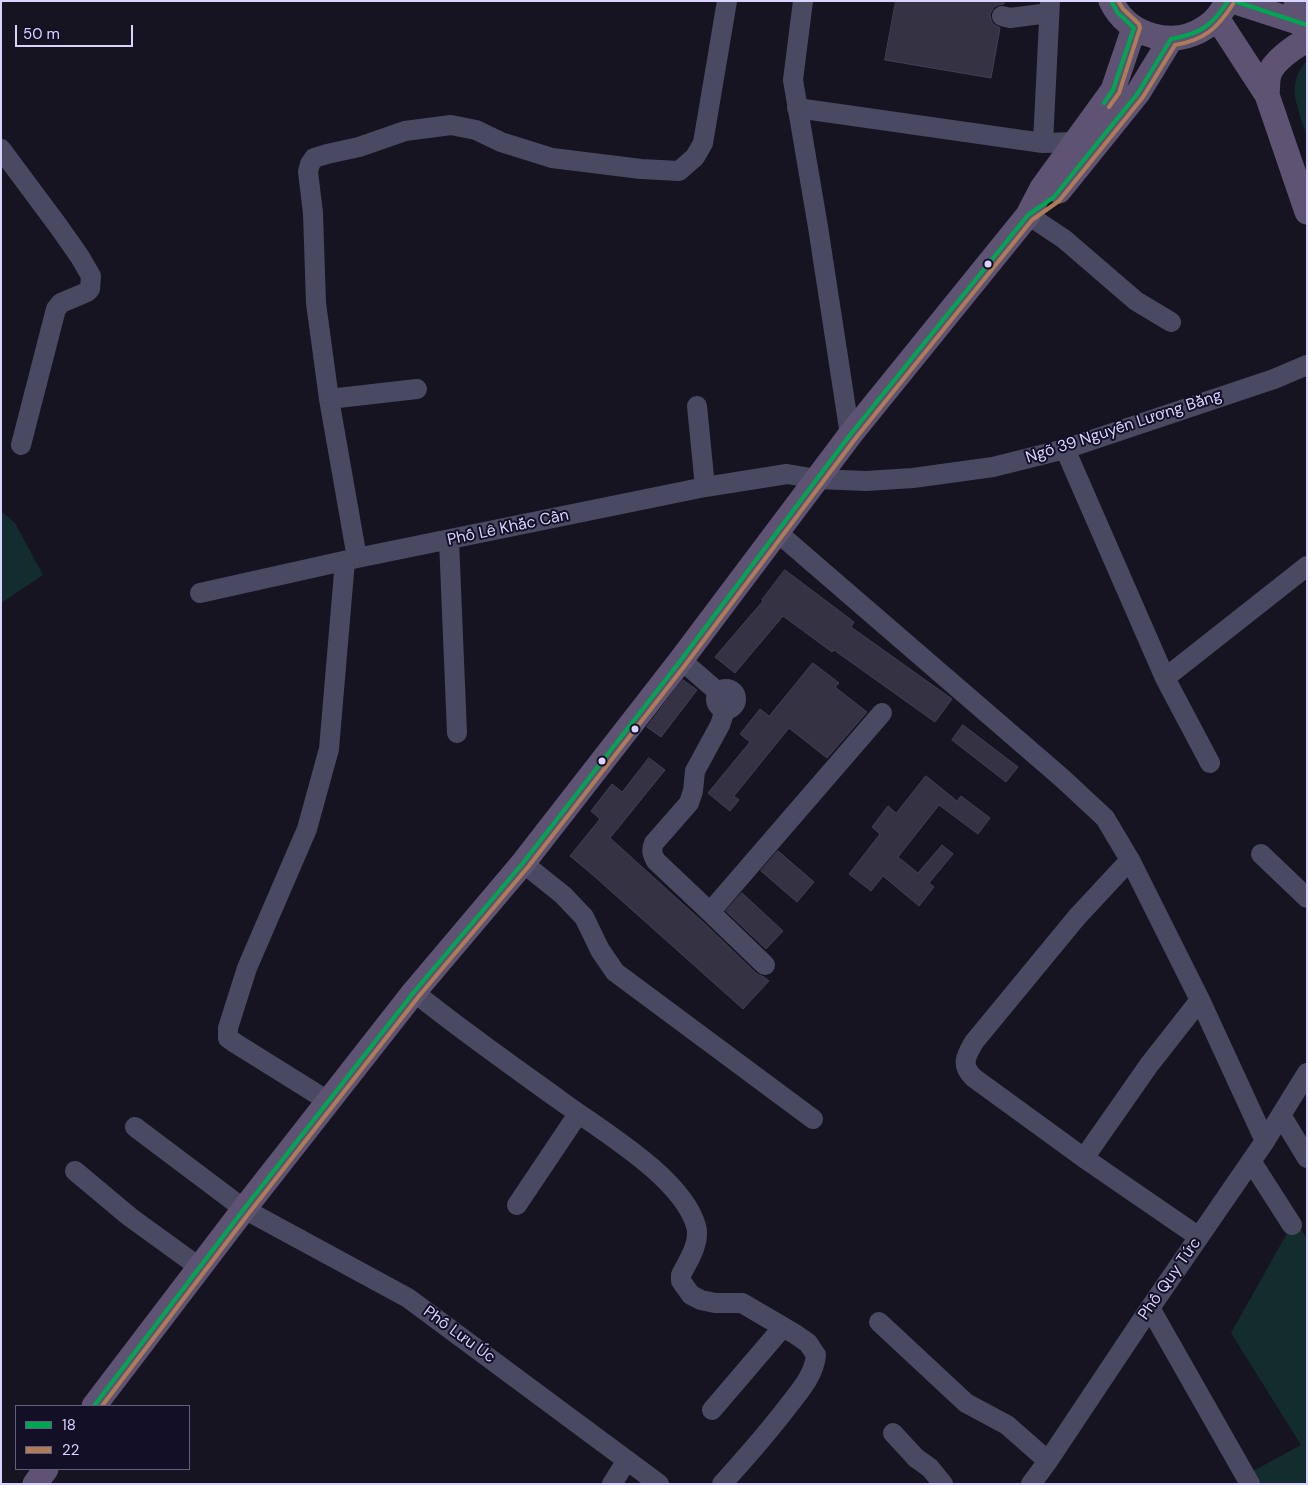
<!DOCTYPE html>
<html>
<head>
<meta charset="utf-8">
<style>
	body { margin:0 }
	#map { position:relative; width:1308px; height:1485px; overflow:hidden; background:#161421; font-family:"DM Sans",sans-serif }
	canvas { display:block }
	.frame { position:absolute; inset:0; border:2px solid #d9d4ff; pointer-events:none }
	.legend { position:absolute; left:15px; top:1405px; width:175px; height:65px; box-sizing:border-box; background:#130f26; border:1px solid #625e7d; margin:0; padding:6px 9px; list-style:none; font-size:15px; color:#d9d4ff }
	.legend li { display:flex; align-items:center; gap:10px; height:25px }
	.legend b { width:25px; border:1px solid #625e7d }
	.scale { position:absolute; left:15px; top:25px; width:118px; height:22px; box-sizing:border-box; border:2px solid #d9d4ff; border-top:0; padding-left:6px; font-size:15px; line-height:18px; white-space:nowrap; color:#d9d4ff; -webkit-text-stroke:4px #130f26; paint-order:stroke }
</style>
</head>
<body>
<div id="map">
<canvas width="1308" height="1485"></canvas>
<div class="frame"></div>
<ul class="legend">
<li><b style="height:6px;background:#00a651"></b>18</li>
<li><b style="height:6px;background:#b07c57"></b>22</li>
</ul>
<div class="scale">50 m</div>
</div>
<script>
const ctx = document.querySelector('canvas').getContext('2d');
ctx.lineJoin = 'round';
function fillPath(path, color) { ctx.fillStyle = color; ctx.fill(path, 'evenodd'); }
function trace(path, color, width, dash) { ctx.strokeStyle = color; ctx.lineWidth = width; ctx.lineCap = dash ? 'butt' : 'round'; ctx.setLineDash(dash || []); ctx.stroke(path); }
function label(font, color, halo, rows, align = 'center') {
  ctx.font = font + ' "DM Sans",sans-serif'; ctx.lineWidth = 4; ctx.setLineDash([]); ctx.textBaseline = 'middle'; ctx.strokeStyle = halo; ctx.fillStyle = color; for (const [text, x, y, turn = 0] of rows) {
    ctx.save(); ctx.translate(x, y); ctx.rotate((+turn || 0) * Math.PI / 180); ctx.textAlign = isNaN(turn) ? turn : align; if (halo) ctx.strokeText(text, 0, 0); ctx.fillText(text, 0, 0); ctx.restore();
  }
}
const green = new Path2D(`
	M 1307,61 L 1307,136 C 1301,117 1289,93 1298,74 C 1300,69 1304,64 1307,61 Z
	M 1,511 L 15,523 L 43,575 L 1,603 Z
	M 1295,1219 L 1307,1239 L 1307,1484 L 1249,1484 L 1244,1476 L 1301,1445 L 1231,1333 Z`);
const building = new Path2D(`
	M 896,1 L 1004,1 L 1004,4 L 998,5 L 994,7 L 990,14 L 991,20 L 993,24 L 1000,28 L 991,78 L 885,60 Z
	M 785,570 L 854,622 L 851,627 L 952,699 L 935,722 L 834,650 L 832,652 L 783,616 L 735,673 L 715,657 L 763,601 L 762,600 Z
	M 813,663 L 839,683 L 835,687 L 867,712 L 827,758 L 789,728 L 734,796 L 739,800 L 730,811 L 708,793 L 750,742 L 740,734 L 760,709 L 769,716 Z
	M 683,680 L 697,690 L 661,737 L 647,727 Z
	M 963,725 L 1018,767 L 1006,782 L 952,740 Z
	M 649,758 L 665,770 L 610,838 L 704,923 L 757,974 L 764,977 L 769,981 L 743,1009 L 594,876 L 570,856 L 600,819 L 591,811 L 612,784 L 622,792 Z
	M 926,776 L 957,801 L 961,796 L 990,818 L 978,834 L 939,805 L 898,857 L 918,873 L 942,845 L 953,854 L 929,883 L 934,887 L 919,906 L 883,876 L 871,891 L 849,874 L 880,834 L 872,827 L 888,806 L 896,813 Z
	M 778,851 L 814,882 L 797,902 L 761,871 Z
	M 742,893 L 783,931 L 766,949 L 726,911 Z`);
const minor = new Path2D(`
	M 803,1 L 793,80 L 818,227 L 850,435
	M 1002,16 L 1010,18 L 1049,13
	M 797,108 L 1043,143 L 1075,142
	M 1043,143 L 1050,1
	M 1,149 L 59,227 L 80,257 L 91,276 L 90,289 L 87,292 L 61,303 L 56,309 L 21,445
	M 1028,215 L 1064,239 L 1136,301 L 1171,322
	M 329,399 L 417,389
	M 697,406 L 705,487
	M 1065,449 L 1165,678 L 1210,763
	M 777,532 L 1062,778 L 1105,818 L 1130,860 L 1200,1000 L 1265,1141
	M 449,540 L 457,733
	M 357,558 L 329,399 L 316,303 L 313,213 L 308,172 L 310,164 L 314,158 L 327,154 L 359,147 L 405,131 L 451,125 L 476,130 L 501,142 L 552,158 L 641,169 L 679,171 L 695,157 L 703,143 L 727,1
	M 200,593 L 357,558 L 705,487 L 787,474 L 817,479 L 866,481 L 913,478 L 993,467 L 1065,449 L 1274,379 L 1307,365
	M 681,660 L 718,692
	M 1165,678 L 1307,566
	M716 699a10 10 0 1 1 20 0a10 10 0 1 1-20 0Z
	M 725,710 L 720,725 L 695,771 L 693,791 L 689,803 L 654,843 C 651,850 652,854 656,861 L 710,912 L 882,713
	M 1261,854 L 1307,898
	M 1130,860 L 1077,917 L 974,1042 C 966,1056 960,1065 974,1078 L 1084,1158 L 1199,1237
	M 523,863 L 563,895 L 584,917 L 600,950 L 615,972 L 813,1119
	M 710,912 L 765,965
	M 414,992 C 461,1030 511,1065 561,1101 C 600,1130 682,1177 696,1226 C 701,1242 688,1261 681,1275 L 681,1281 L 691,1295 L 701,1300 L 715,1303 L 742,1303 L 795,1334 L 808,1343 L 816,1355 C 814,1378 795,1396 782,1414 C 763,1438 743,1461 722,1484
	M 328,1101 L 235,1043 L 228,1038 L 228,1028 L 247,968 L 307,829 L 329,749 L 345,561
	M 1281,1115 L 1307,1158
	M 135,1127 L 244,1209 L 408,1298 L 659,1484
	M 1084,1158 L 1149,1065 L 1200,1000
	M 1251,1161 L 1292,1225
	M 75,1171 L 130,1217 L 199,1267
	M 517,1205 L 578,1114
	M 1150,1308 L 1250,1484
	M 879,1322 L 966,1403 L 1007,1425 L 1048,1461
	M 712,1410 L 783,1327
	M 893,1433 L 916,1458 L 930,1468 L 943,1484
	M 612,1484 L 627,1460
	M 1031,1484 L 1048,1461 L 1150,1308 L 1265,1141 L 1307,1073`);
const major = new Path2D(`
	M 1111,1 C 1128,37 1174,49 1206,27 C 1216,21 1222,11 1228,1
	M 1233,1 L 1307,25
	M 1296,1 L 1307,5
	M 1217,18 L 1267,95 L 1307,212
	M 1267,95 C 1268,89 1267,81 1269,75 C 1272,62 1295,46 1307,40
	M 1059,191 L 1138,93 L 1171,39
	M 94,1406 L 244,1209 L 414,992 L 523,863 L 681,660 L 850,435 L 1028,215 L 1042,188 L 1113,90 L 1134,28
	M 35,1484 L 46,1469`);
const bus1 = new Path2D(`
	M 1234,1 L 1307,25
	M 1104,103 L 1113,90 L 1134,28 L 1118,13 L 1111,1
	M 94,1406 L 244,1209 L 414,992 L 523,863 L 681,660 L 850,435 L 1028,215 L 1054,197 L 1138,93 L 1171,39 C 1200,34 1212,26 1228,1`);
const bus2 = new Path2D(`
	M 1109,107 L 1119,93 L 1140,28 L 1139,24 L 1123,9 L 1118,1
	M 102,1406 L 249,1213 L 419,996 L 528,867 L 686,664 L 855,439 L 1032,220 L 1059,201 L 1143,97 L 1175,45 C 1204,40 1217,29 1233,4`);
const markers = [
	[988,264,4.5,"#d9d4ff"],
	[635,729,4.5,"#d9d4ff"],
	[602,761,4.5,"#d9d4ff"]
];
const streetNames = [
	["Ngõ 39 Nguyễn Lương Bằng",1124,427,-18],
	["Phố Lê Khắc Cần",508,528,-12],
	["Phố Quy Tức",1170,1279,-55],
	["Phố Lưu Úc",459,1335,36]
];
fillPath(green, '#132c2d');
fillPath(building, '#343243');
trace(building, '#433f54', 1);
trace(minor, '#4a4962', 20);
trace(major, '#5e5373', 25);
trace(bus1, '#00a651', 4);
trace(bus2, '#b07c57', 4);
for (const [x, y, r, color] of markers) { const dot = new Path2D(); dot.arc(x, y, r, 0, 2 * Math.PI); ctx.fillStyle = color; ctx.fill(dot); trace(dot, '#130f26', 2); }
label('16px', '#d9d4ff', '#130f26', streetNames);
</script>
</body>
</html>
